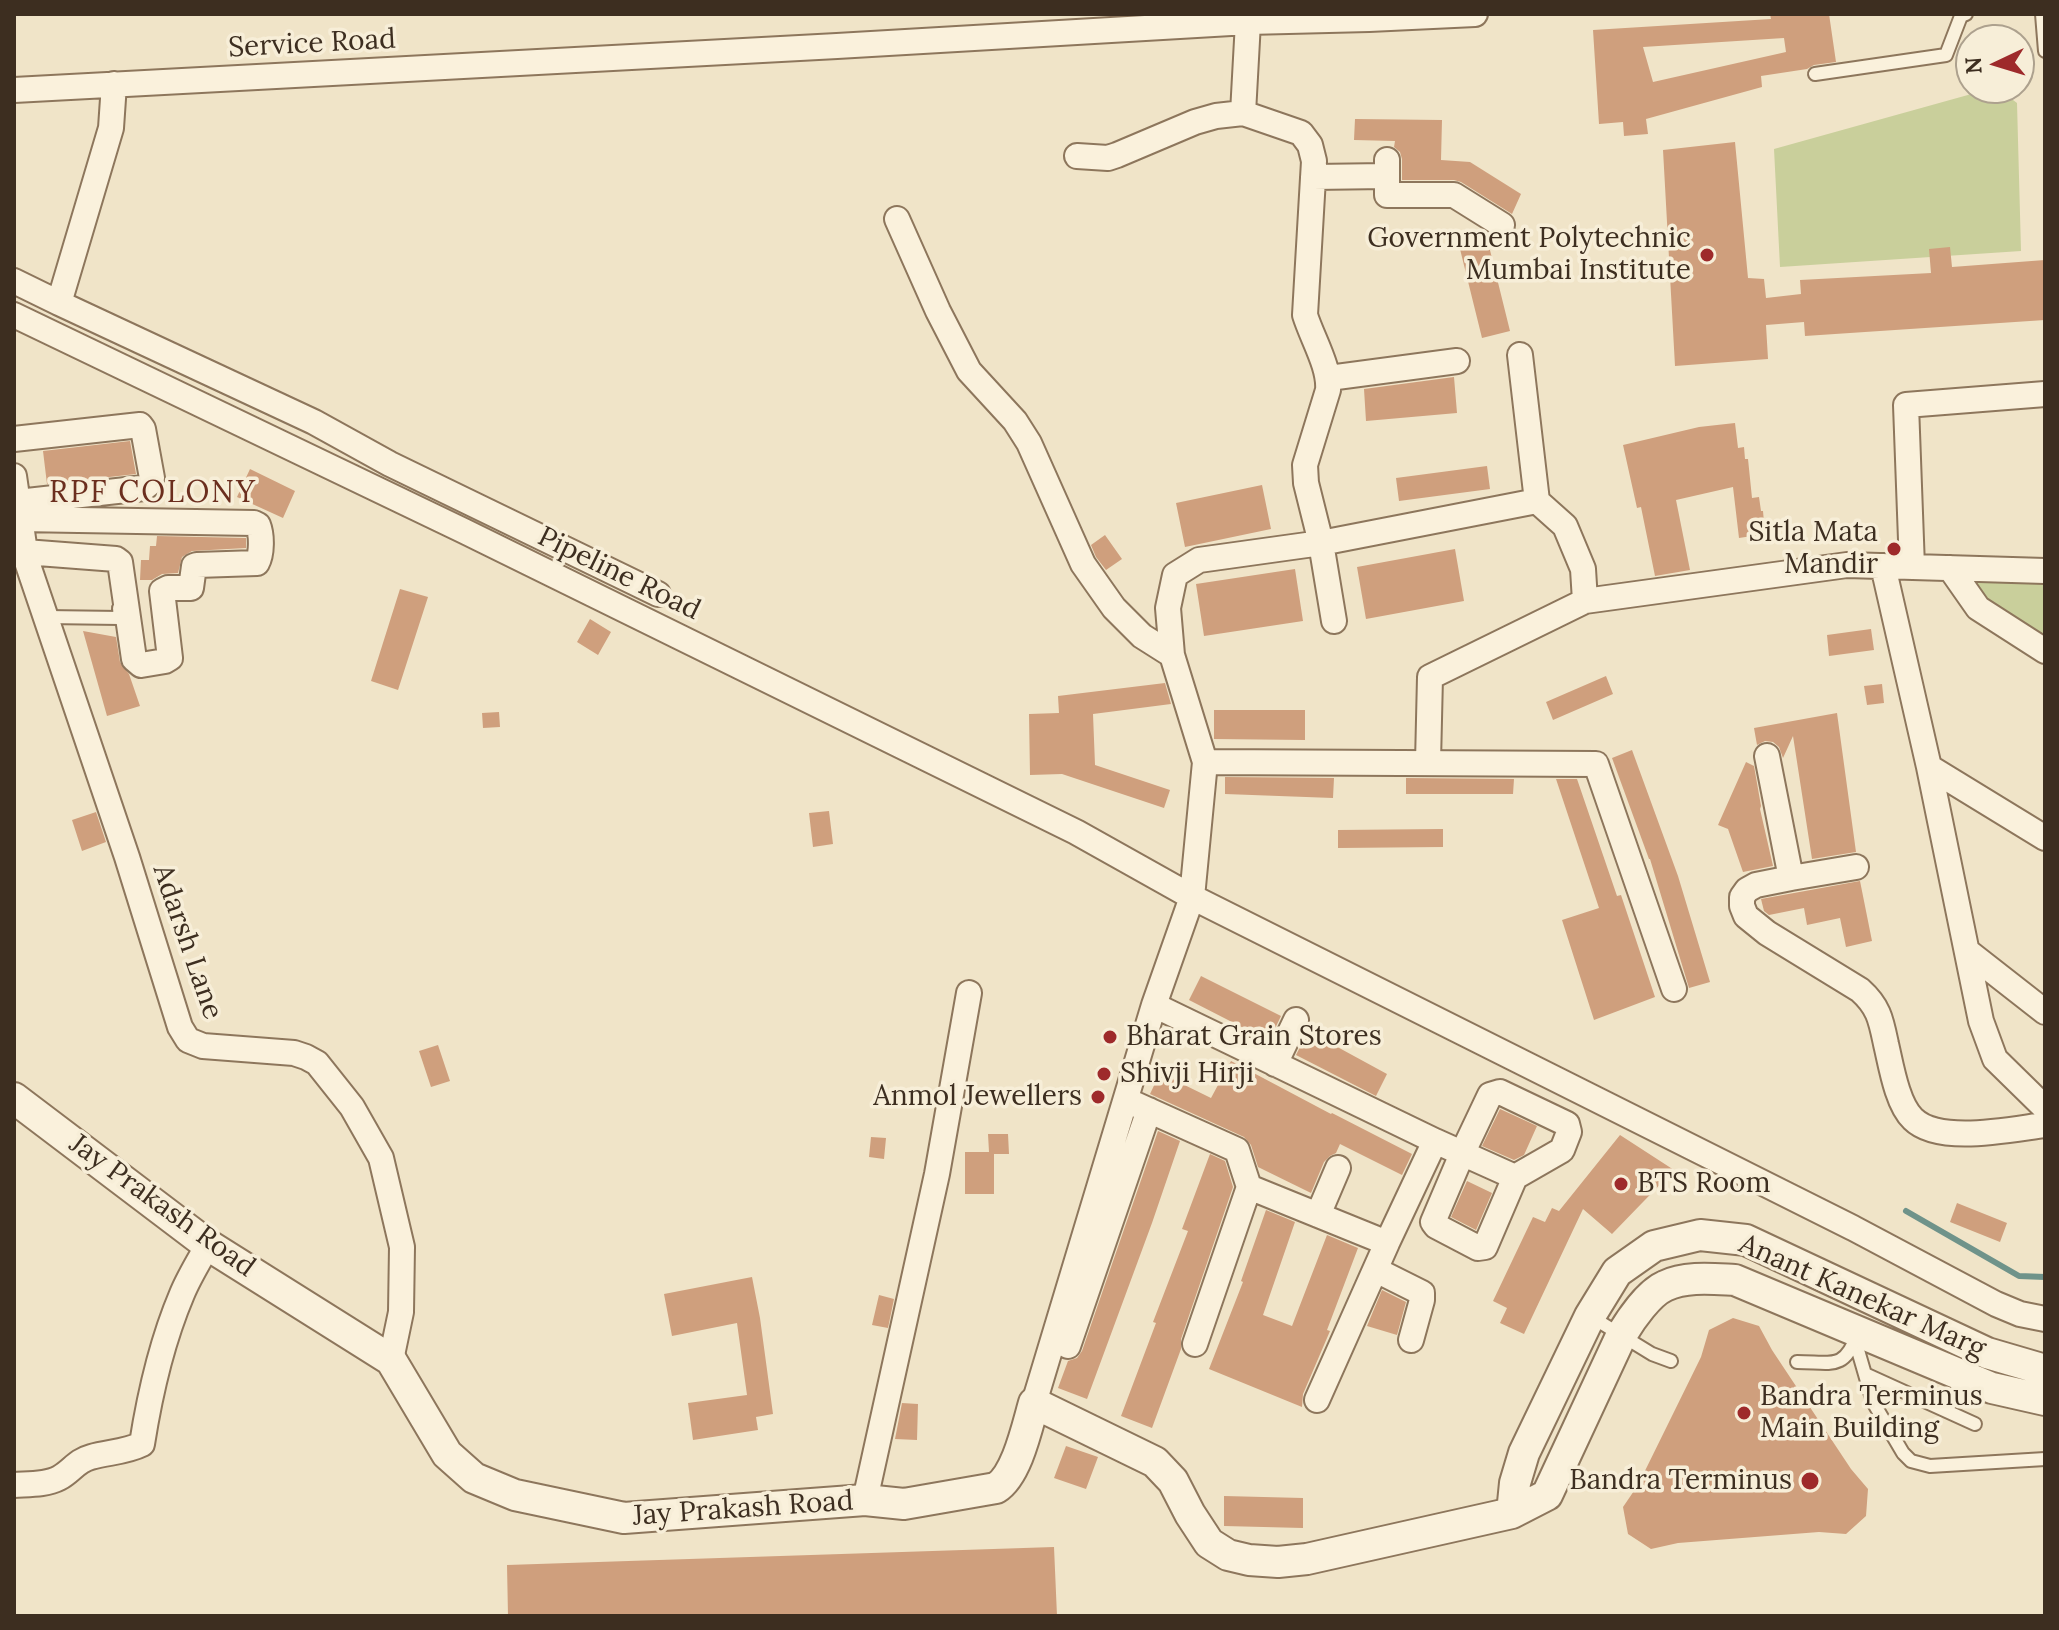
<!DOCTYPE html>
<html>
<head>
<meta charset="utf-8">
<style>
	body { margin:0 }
	#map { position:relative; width:2059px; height:1630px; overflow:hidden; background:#f0e4c8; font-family:Lora,serif }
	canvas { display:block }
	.frame { position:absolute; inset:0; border:16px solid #3d2e20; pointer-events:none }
	.north { position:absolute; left:1955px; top:24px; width:80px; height:80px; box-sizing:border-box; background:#f7eed8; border:2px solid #ada18e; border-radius:50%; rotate:266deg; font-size:22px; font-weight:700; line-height:32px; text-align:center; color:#3d2e20 }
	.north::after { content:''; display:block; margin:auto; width:28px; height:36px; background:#9e2a2b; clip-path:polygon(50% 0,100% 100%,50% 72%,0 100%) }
</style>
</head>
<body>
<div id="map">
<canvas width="2059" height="1630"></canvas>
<div class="frame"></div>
<div class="north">N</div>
</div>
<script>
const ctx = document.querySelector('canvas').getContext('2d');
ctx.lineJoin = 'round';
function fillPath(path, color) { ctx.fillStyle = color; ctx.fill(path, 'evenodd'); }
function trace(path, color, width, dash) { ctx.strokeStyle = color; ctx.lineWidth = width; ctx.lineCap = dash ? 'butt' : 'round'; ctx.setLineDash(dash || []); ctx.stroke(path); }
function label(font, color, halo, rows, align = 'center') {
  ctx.font = font + ' Lora,serif'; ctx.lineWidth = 7; ctx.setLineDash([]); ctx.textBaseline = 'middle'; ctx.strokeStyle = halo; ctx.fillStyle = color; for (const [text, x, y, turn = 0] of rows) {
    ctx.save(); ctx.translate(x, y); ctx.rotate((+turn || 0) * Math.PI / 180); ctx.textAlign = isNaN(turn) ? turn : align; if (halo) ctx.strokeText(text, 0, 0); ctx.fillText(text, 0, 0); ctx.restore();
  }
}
const green = new Path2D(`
	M 1993,88 L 1997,88 L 2017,103 L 2021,251 L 1780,267 L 1774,149 Z
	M 1966,575 L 2045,577 L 2045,645 L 1982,604 Z`);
const stream = new Path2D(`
	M 1906,1211 L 2019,1276 L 2045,1277`);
const building = new Path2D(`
	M 1770,14 L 1829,14 L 1836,62 L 1814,65 L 1807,69 L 1761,76 L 1762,87 L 1646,119 L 1648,134 L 1624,136 L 1623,122 L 1599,124 L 1593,30 L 1771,19 ZM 1784,38 L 1786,52 L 1653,82 L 1643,47 Z
	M 1355,119 L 1442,120 L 1441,160 L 1470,162 L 1521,194 L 1512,214 L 1461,182 L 1454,180 L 1402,180 L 1402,159 L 1400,152 L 1394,147 L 1395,141 L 1354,140 Z
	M 1735,142 L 1748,278 L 1764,279 L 1766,298 L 1801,294 L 1800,280 L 1931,273 L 1929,249 L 1950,247 L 1952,267 L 2045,260 L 2045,320 L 1805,336 L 1804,322 L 1766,325 L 1768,359 L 1675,366 L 1663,150 Z
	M 1487,238 L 1510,331 L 1482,338 L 1459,245 Z
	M 1454,377 L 1457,413 L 1366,421 L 1364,389 Z
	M 1735,423 L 1738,448 L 1744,447 L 1745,459 L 1748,459 L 1752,498 L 1759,497 L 1761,511 L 1763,511 L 1765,534 L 1739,538 L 1733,487 L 1676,500 L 1690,570 L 1655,576 L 1641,507 L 1637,508 L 1623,445 L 1699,427 Z
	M 130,441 L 136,474 L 47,484 L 43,451 Z
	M 1487,466 L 1490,489 L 1399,501 L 1396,478 Z
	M 250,469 L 295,491 L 283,518 L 237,497 Z
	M 1262,485 L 1271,529 L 1185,547 L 1176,503 Z
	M 1105,535 L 1122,559 L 1106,570 L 1096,557 L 1091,545 Z
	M 157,536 L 246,538 L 246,548 L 192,551 L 182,557 L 178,573 L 162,574 L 152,580 L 140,580 L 141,560 L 149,560 L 150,546 L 156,546 Z
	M 1455,549 L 1464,601 L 1366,619 L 1357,567 Z
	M 1295,569 L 1303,621 L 1204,636 L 1196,584 Z
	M 400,589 L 428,597 L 398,690 L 371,681 Z
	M 590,619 L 611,632 L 598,655 L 577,642 Z
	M 1871,629 L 1874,650 L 1829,656 L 1827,635 Z
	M 83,631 L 116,637 L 120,662 L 129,674 L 140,706 L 107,716 Z
	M 1606,676 L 1613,694 L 1553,720 L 1546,702 Z
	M 1165,683 L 1171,704 L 1093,714 L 1095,765 L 1170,790 L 1164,808 L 1062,774 L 1030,775 L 1029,714 L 1059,713 L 1058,696 Z
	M 1882,684 L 1884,703 L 1867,705 L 1864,686 Z
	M 1214,710 L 1305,710 L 1305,740 L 1214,739 Z
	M 499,712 L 500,727 L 483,728 L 482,713 Z
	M 1837,713 L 1856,852 L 1812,859 L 1793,736 L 1783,758 L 1779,747 L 1773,742 L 1765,741 L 1757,745 L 1754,728 Z
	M 1632,750 L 1678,876 L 1710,982 L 1689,988 L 1650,859 L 1649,859 L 1612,758 Z
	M 1746,762 L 1754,766 L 1761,806 L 1760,809 L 1773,866 L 1743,872 L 1728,829 L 1718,825 Z
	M 1225,777 L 1334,778 L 1333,798 L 1225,794 Z
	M 1406,778 L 1514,779 L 1513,794 L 1406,794 Z
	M 1556,779 L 1577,779 L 1617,896 L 1621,895 L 1655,997 L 1594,1020 L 1562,920 L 1599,908 Z
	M 829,811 L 833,844 L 813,847 L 809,813 Z
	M 96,812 L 106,842 L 82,851 L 72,820 Z
	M 1443,829 L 1443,847 L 1338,848 L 1338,830 Z
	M 1860,881 L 1872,941 L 1846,947 L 1840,918 L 1807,925 L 1804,908 L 1769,915 L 1764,911 L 1761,899 Z
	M 1201,976 L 1281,1016 L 1269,1041 L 1189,1000 Z
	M 1308,1031 L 1387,1074 L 1376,1096 L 1296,1055 Z
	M 438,1045 L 450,1081 L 431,1087 L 419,1051 Z
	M 1231,1061 L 1331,1114 L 1332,1113 L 1412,1154 L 1402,1175 L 1340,1144 L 1336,1153 L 1330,1156 L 1324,1162 L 1311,1193 L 1258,1167 L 1251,1145 L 1244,1137 L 1150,1094 L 1160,1073 L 1211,1098 Z
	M 1500,1109 L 1537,1126 L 1524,1155 L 1514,1160 L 1482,1146 Z
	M 1158,1131 L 1180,1141 L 1152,1223 L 1087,1399 L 1058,1388 L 1068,1361 L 1077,1358 L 1082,1351 Z
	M 988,1134 L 1008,1134 L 1009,1154 L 994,1154 L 994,1194 L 965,1194 L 965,1152 L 989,1152 Z
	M 1620,1135 L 1674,1170 L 1612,1234 L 1583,1209 L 1524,1334 L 1500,1323 L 1507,1308 L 1493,1301 L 1533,1217 L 1545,1222 L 1552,1208 L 1559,1211 Z
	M 871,1137 L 886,1138 L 884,1159 L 869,1157 Z
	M 1210,1154 L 1225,1161 L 1233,1187 L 1181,1339 L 1181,1349 L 1152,1428 L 1121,1416 L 1156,1323 L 1153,1322 L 1188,1231 L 1182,1229 Z
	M 1467,1181 L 1492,1193 L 1476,1230 L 1451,1217 Z
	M 1957,1203 L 2007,1223 L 2000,1242 L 1950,1222 Z
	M 1266,1210 L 1295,1222 L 1263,1315 L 1292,1326 L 1327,1235 L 1358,1248 L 1327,1330 L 1330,1331 L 1303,1394 L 1302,1407 L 1209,1369 L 1243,1282 L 1241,1281 Z
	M 752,1277 L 760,1318 L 773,1414 L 756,1417 L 758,1430 L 693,1440 L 688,1403 L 747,1395 L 737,1323 L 672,1336 L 664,1294 Z
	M 1382,1290 L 1406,1302 L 1397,1335 L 1367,1326 Z
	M 879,1295 L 894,1299 L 888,1328 L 872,1325 Z
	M 1733,1318 L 1759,1326 L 1772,1350 L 1851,1469 L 1868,1489 L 1866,1516 L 1846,1534 L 1819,1532 L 1678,1543 L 1651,1549 L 1628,1534 L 1623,1507 L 1638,1485 L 1701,1357 L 1709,1330 Z
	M 902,1403 L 918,1404 L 917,1440 L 895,1439 Z
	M 1066,1446 L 1098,1457 L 1086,1489 L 1054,1478 Z
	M 1224,1496 L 1303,1498 L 1303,1528 L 1224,1526 Z
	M 1054,1547 L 1057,1616 L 508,1616 L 507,1565 Z`);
const service = new Path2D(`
	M 2042,14 L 2045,51
	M 1815,74 L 1946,55 L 1961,16 L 1966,14
	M 46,617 L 120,618 L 119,608
	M 1590,1316 L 1652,1354 L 1671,1361
	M 1855,1340 L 1873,1402 L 1903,1453 L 1911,1461 L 1930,1466 L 2045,1459
	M 1797,1362 C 1831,1362 1844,1371 1857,1335
	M 1865,1374 L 1975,1424`);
const minor = new Path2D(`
	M 114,84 L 111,128 L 59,303 L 314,422 L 390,464 L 658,594
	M 14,90 L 837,46 L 1248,22 L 1369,19 L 1475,14
	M 1243,113 L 1301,133 L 1310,145 L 1314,161 L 1305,315 C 1312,338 1330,367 1328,390 L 1305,465 L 1306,483 L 1321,543 L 1334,621
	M 1077,156 L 1108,158 L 1117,155 L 1195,122 L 1216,116 L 1243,113 L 1248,22
	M 1387,160 L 1387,195 L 1454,195 L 1502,225
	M 1313,177 L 1386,176
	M 897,219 L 938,311 L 969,371 L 1015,421 L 1029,443 L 1083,564 L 1114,608 L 1142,636 L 1172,655
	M 14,281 L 59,303
	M 14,315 L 464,531 L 1076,832 L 1192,897 L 1853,1228 L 1996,1304 L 2020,1314 L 2045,1319
	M 1520,355 L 1537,501 L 1565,526 L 1583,569 L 1585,601
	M 1329,378 L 1457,361
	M 14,439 L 140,425 L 143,429 L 152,478 L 149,484 L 144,488 L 18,502
	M 14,476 L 26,559 L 127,857 L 180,1027 L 188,1040 L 203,1046 L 294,1053 L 306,1057 L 317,1063 L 352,1107 L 381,1158 L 402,1247 L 401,1312 L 391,1360
	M 20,519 L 254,523 L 258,525 C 262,535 262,554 257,563 L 197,565 L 194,566 L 191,588 L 168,588 L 162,591 L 170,658 L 165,661 L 141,665 L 134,659 L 120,562 L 116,559 L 25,552
	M 1883,566 L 1929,767 L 1981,1021 L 1995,1059 L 2045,1108
	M 1912,567 L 1906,405 L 2045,394
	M 1950,568 L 1978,608 L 2045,651
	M 1767,756 L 1791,878 L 1756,885 L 1747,890 L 1742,897 L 1742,906 L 1746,916 L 1767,933 L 1860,990 C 1879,1007 1881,1020 1886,1044 C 1891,1065 1897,1104 1913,1119 C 1939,1145 2012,1129 2045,1125
	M 1205,762 L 1172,655 L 1168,608 L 1175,575 L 1199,560 L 1321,543 L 1537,501
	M 1428,762 L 1430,677 L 1585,601 L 1847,565 L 2045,571
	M 1929,767 L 2045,838
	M 1791,878 L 1856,867
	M 1967,951 L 2045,1012
	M 1275,1064 L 1296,1020
	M 1126,1100 L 1237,1150 L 1249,1187 L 1387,1243 L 1435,1141 L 1154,1005
	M 1435,1141 L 1515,1177 L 1562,1150 L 1569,1132 L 1567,1124 L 1500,1092 L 1490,1095 L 1462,1154 L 1433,1222 L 1436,1226 L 1478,1248 L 1485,1247 L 1515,1177
	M 1318,1215 L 1338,1168
	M 1376,1270 L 1422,1293 L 1422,1300 L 1411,1340
	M 1195,1344 L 1249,1187
	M 1068,1346 L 1149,1110
	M 1317,1400 L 1387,1243
	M 1034,1403 L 1154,1005 L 1192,897 L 1205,762 L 1596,764 L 1674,989
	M 14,1485 C 28,1484 46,1485 59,1478 C 72,1471 76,1461 91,1457 C 109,1452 126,1452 142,1444 C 150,1393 162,1341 182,1294 C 189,1277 199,1261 208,1245
	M 865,1500 L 937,1174 L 969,993`);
const tertiary = new Path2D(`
	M 14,1098 L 208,1245 L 391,1360 L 447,1454 L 474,1478 L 515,1495 L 624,1518 L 865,1500 L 904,1504 L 996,1488 C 1017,1475 1027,1427 1034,1403 L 1155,1462 L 1173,1481 L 1190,1514 L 1209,1543 L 1228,1555 L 1249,1560 L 1278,1562 L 1307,1559 L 1512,1513 L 1547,1495 L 1622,1334 C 1631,1319 1649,1293 1665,1286 C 1686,1276 1713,1279 1735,1280 L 1992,1388 L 2045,1400
	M 1512,1513 L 1515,1483 L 1524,1453 L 1590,1316 L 1617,1272 L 1654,1246 L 1700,1235 L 1746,1240 L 1987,1353 L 2045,1370`);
const markers = [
	[1707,255,8,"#9e2a2b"],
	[1894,549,8,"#9e2a2b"],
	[1110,1037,8,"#9e2a2b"],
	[1104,1074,8,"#9e2a2b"],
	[1098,1097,8,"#9e2a2b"],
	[1621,1184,8,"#9e2a2b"],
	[1744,1413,8,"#9e2a2b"],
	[1810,1481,10,"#9e2a2b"]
];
const streetNames = [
	["Service Road",312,44,-3],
	["Pipeline Road",619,574,26],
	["Adarsh Lane",187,942,71],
	["Jay Prakash Road",162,1206,36],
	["Anant Kanekar Marg",1862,1297,24],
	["Jay Prakash Road",743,1509,-4]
];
const poiNames = [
	["Government Polytechnic",1691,239],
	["Mumbai Institute",1691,271],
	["Sitla Mata",1878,533],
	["Mandir",1878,565],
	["Bharat Grain Stores",1126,1037,"left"],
	["Shivji Hirji",1120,1074,"left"],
	["Anmol Jewellers",1082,1097],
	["BTS Room",1637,1184,"left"],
	["Bandra Terminus",1760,1397,"left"],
	["Main Building",1760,1429,"left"],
	["Bandra Terminus",1792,1481]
];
const neighbourhoodNames = [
	["RPF COLONY",153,493]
];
fillPath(green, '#c9cf9b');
trace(stream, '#6f938a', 6);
fillPath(building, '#cf9f7d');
trace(service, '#8d765c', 16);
trace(minor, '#8d765c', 28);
trace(tertiary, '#8d765c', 34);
trace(service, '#faf1dc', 12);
trace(minor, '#faf1dc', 24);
trace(tertiary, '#faf1dc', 30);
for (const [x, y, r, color] of markers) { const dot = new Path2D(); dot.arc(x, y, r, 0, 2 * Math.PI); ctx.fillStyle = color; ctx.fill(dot); trace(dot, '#f7eed8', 3); }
label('28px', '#3d2e20', '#f7eed8', streetNames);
label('28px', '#3d2e20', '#f7eed8', poiNames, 'right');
ctx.letterSpacing = '2px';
label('30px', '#6b2e1e', '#f7eed8', neighbourhoodNames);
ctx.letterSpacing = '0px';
</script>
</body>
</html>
